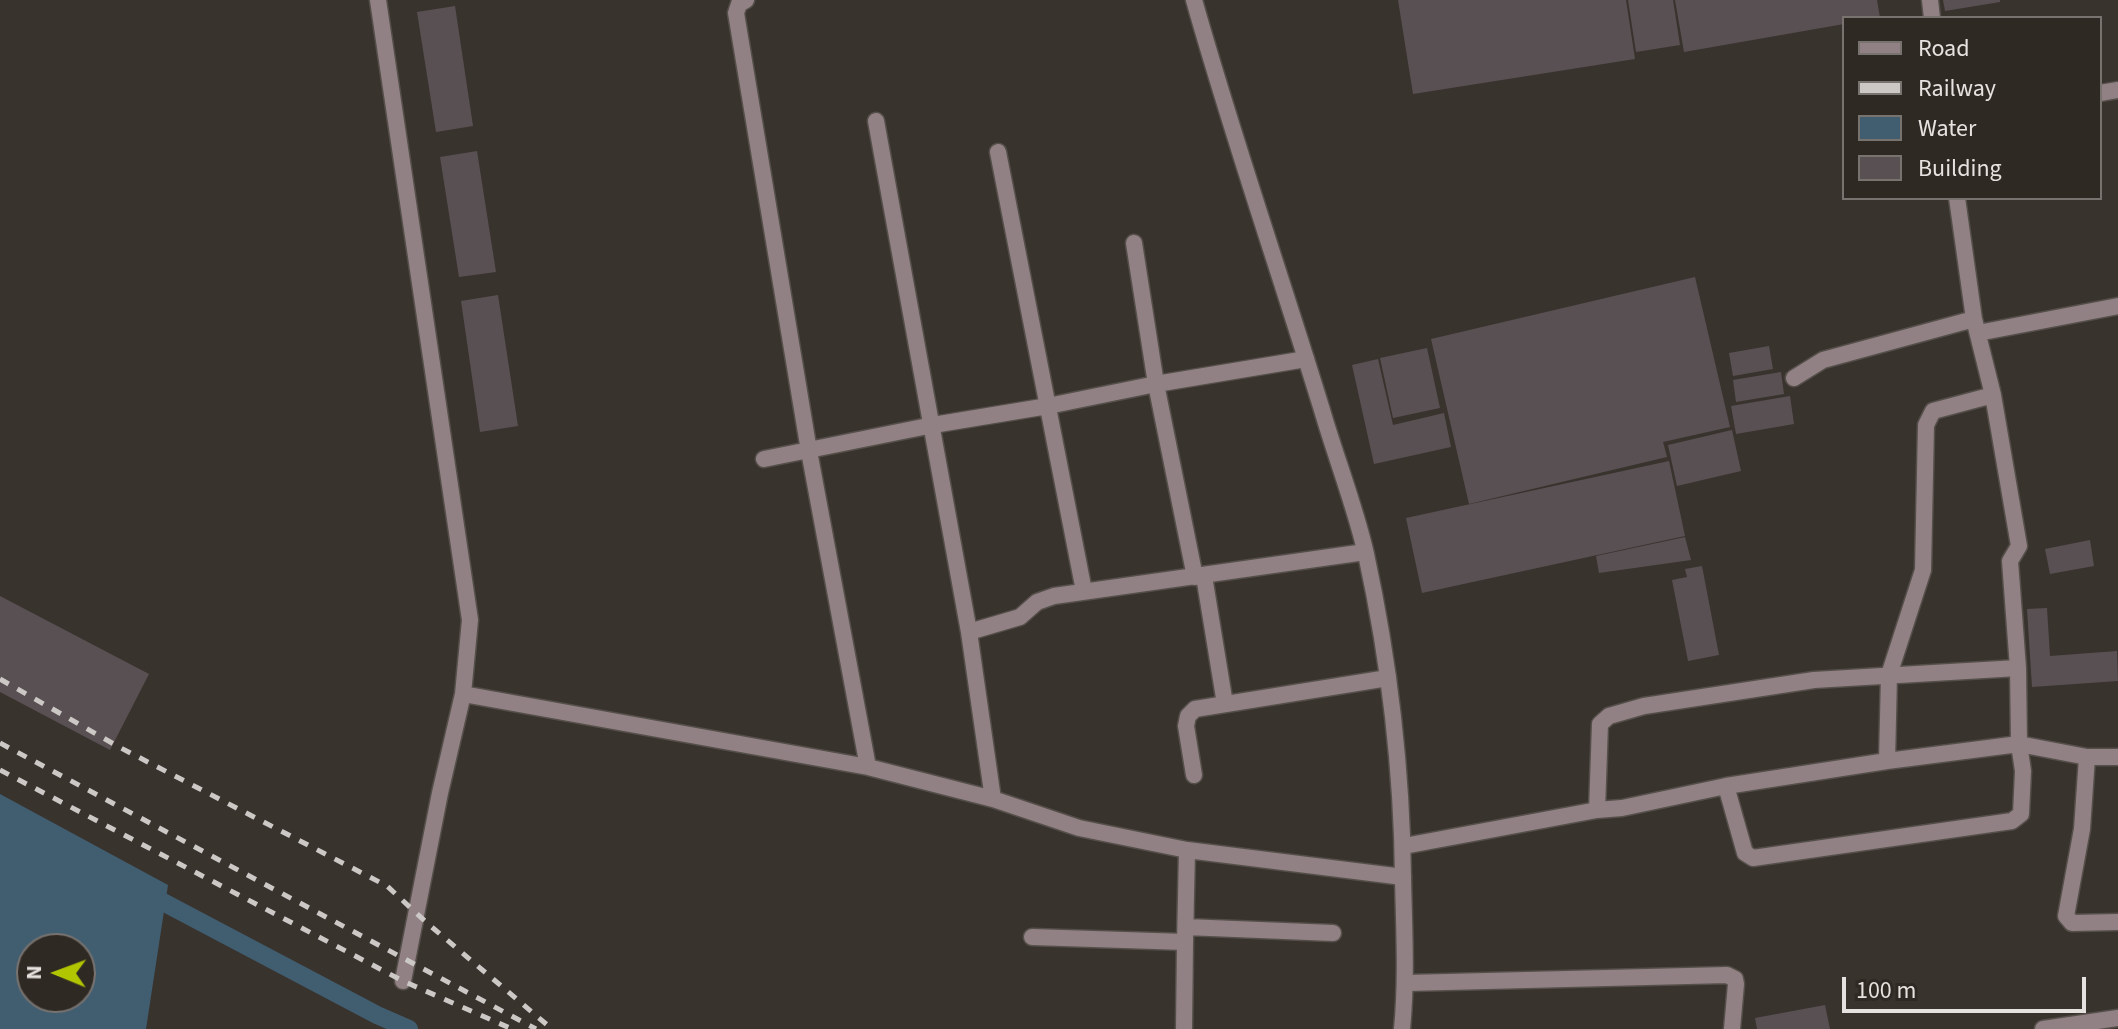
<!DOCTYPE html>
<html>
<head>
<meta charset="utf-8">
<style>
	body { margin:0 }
	#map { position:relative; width:2118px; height:1029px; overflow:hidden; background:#39332e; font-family:"Source Sans 3",sans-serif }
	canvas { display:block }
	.legend { position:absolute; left:1842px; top:16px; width:260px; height:184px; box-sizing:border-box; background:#2f2924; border:2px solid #78736f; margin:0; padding:10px 14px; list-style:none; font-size:24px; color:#e6e2df }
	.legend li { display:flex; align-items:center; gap:16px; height:40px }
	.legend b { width:40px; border:2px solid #78736f }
	.north { position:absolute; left:16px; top:933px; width:80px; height:80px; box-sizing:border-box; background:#2f2924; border:2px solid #78736f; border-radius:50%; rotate:271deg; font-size:22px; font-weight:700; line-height:32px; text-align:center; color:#e6e2df }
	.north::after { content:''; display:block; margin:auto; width:28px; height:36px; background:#b1c500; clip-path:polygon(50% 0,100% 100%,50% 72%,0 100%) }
	.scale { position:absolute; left:1842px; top:977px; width:244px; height:36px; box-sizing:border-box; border:4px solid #e6e2df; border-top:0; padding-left:10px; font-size:24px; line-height:28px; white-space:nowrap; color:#e6e2df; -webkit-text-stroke:6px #2f2924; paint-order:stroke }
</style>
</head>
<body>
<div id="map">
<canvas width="2118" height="1029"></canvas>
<ul class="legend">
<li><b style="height:10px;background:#918184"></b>Road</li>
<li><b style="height:10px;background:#ccc8c5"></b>Railway</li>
<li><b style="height:22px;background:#415d70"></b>Water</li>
<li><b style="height:22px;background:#595053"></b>Building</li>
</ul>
<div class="north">N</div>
<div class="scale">100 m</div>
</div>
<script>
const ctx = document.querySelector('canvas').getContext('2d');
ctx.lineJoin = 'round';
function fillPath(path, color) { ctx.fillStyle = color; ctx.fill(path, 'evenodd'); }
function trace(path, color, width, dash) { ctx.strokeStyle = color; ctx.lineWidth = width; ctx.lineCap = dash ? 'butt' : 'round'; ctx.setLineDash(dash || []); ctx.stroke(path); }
const water = new Path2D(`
	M 0,794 L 168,885 L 146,1029 L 0,1029 ZM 32,949 L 80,949 L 80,997 L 32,997 Z`);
const canal = new Path2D(`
	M 144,892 L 377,1015 L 409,1029`);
const building = new Path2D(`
	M 1398,0 L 1626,0 L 1635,59 L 1413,94 Z
	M 1628,0 L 1673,0 L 1680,45 L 1636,52 Z
	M 1675,0 L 1877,0 L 1880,18 L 1844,18 L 1844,24 L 1684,52 Z
	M 1943,0 L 2000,0 L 2000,2 L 1945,11 Z
	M 455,6 L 473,126 L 436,132 L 417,12 Z
	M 477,151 L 496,272 L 459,277 L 440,157 Z
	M 1695,277 L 1730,427 L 1663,442 L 1667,457 L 1469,504 L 1431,339 Z
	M 498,295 L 518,426 L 480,432 L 461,301 Z
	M 1769,346 L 1773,369 L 1733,376 L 1729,353 Z
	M 1427,348 L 1440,408 L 1393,418 L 1380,358 Z
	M 1378,359 L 1393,425 L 1444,413 L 1451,447 L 1374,464 L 1352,365 Z
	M 1781,372 L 1784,394 L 1736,402 L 1733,380 Z
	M 1790,396 L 1794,424 L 1736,434 L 1731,406 Z
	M 1732,430 L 1741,471 L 1677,486 L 1668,445 Z
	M 1669,461 L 1685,536 L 1422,593 L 1406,518 Z
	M 1685,537 L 1691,560 L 1599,573 L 1596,556 Z
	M 2090,540 L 2094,566 L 2050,574 L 2045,549 Z
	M 1702,566 L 1719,655 L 1688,661 L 1672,580 L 1687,577 L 1685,569 Z
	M 0,596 L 149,674 L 110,750 L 0,692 Z
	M 2047,608 L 2050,656 L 2117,651 L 2118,681 L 2032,687 L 2027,609 Z
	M 1825,1005 L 1830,1029 L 1757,1029 L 1755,1018 Z`);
const minor = new Path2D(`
	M 378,0 L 470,620 L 463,694 L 440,793 L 403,981
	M 746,0 L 739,4 L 736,13 L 809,451 L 868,767
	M 1930,0 L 1932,18
	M 2100,93 L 2118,90
	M 876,121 L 969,632 L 993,799
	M 998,152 L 1084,591
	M 1134,243 L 1156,384 L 1195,577
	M 1978,333 L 2118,306
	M 1794,378 L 1823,360 L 1974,319
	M 764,459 L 933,425 L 1048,406 L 1156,384 L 1306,359
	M 1204,576 L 1225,704
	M 969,632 L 1020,617 L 1037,602 L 1054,596 L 1365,552
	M 463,694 L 868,767 L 993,799 L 1079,828 L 1187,850 L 1403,877
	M 2087,757 L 2082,829 L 2066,916 L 2072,923 L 2118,922
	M 1887,761 L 1889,675 L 1923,570 L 1926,425 L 1933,411 L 1993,395
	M 1194,775 L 1186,726 L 1188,716 L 1195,709 L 1388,678
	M 1726,786 L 1745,853 L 1753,858 L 2012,821 L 2021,814 L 2023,771 L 2019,744 L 2018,668 L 2010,561 L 2019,546 L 1993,395 L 1974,319 L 1957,198
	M 1597,810 L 1600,724 L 1609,716 L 1644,706 L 1814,680 L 2018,668
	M 1404,846 L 1597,810 L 1622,808 L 1726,786 L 1887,761 L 2019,744 L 2087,757 L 2118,757
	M 1186,927 L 1333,933
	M 1032,937 L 1185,942 L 1187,850
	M 1407,983 L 1727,975 L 1735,979 L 1736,984 L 1732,1029
	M 1184,1029 L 1185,942
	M 2043,1029 L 2118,1018`);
const tertiary = new Path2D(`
	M 1194,0 C 1233,138 1280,273 1322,410 C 1336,458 1355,506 1366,554 C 1389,660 1402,770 1403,878 C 1404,929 1407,978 1402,1029`);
const rail = new Path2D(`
	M 0,679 L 119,747 L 387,886 L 427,923 L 552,1029
	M 0,743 L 536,1029
	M 0,770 L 403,981 L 512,1029`);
fillPath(water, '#415d70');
trace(canal, '#415d70', 18);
fillPath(building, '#595053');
trace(minor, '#554f4a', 19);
trace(tertiary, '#554f4a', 19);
trace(minor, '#918184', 16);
trace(tertiary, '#918184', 16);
trace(rail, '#ccc8c5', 5, [10, 10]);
</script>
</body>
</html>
